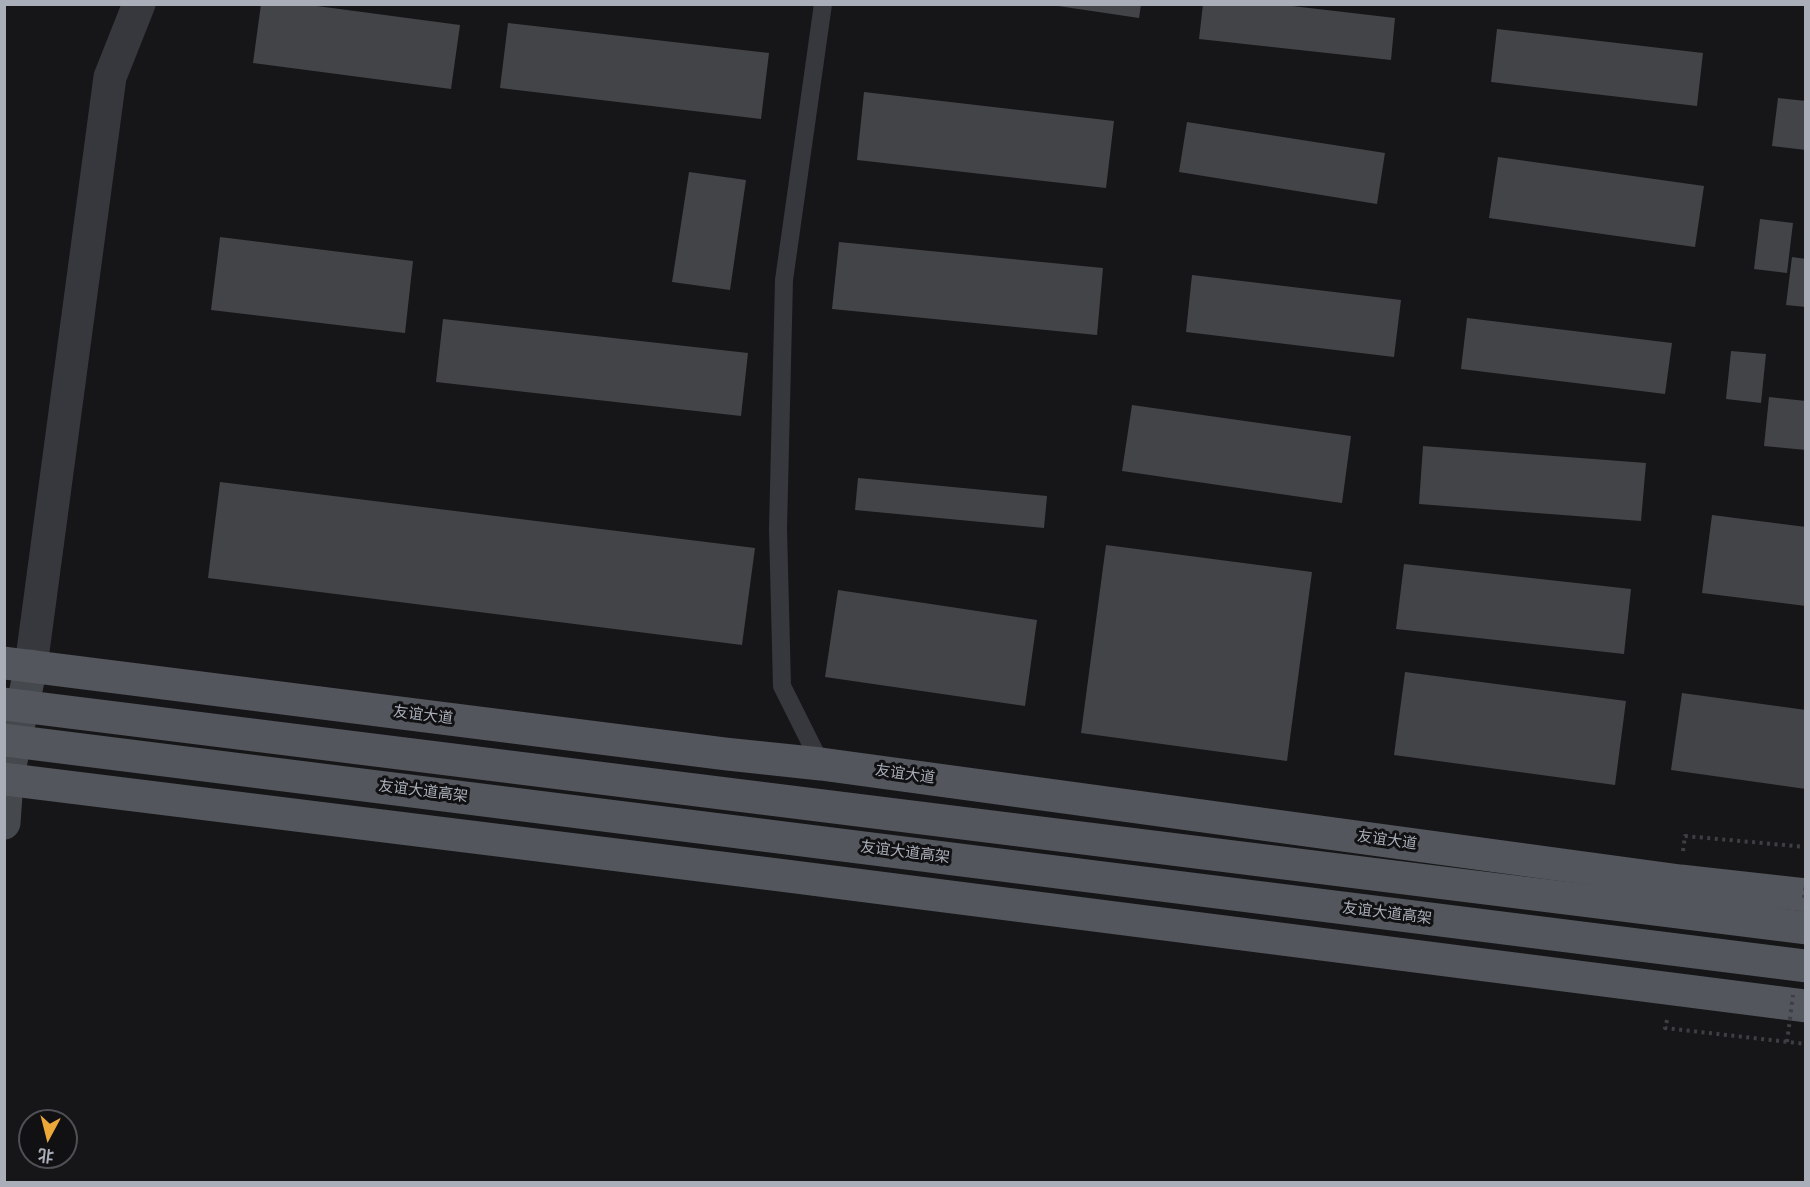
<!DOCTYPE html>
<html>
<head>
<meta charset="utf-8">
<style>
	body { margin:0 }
	#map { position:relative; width:1810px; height:1187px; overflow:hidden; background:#161618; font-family:Roboto,"Noto Sans SC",sans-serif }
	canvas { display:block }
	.frame { position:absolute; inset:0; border:6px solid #a9aeb8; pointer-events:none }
	.north { position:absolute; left:18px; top:1109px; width:60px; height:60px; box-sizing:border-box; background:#111113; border:2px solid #4e5055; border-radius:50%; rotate:187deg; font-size:16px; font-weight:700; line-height:24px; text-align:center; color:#a9aeb8 }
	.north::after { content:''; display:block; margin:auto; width:21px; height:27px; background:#eca93a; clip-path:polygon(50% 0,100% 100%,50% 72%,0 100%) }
</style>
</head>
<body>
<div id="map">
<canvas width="1810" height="1187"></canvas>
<div class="frame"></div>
<div class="north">北</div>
</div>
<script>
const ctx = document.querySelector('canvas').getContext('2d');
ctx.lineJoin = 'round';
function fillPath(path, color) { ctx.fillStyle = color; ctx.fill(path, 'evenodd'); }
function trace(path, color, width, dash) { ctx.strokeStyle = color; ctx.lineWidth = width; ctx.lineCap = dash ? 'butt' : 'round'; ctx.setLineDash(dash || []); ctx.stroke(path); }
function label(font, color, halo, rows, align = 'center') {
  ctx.font = font + ' Roboto,"Noto Sans SC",sans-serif'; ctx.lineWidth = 6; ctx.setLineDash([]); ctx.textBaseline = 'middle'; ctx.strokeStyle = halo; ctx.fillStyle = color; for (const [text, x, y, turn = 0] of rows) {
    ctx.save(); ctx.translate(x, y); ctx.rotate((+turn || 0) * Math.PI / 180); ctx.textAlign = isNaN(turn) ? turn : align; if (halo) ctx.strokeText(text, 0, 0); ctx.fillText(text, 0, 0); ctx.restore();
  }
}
const building = new Path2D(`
	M 261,4 L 302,4 L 460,25 L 451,89 L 253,63 Z
	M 1203,4 L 1275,4 L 1395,18 L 1391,60 L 1199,39 Z
	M 1058,5 L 1141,5 L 1139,18 L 1058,6 Z
	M 508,23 L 769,53 L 761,119 L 500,88 Z
	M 1497,29 L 1703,53 L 1697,106 L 1491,82 Z
	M 864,92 L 1114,121 L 1106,188 L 857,160 Z
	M 1778,98 L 1806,101 L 1806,150 L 1772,146 Z
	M 1187,122 L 1385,153 L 1377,204 L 1179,172 Z
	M 1498,157 L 1704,186 L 1695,247 L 1489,218 Z
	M 689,172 L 746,180 L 730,290 L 672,282 Z
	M 1760,219 L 1793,223 L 1787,273 L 1754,269 Z
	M 220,237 L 413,261 L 405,333 L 211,310 Z
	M 839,242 L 1103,268 L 1097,335 L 832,309 Z
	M 1792,257 L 1806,259 L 1806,307 L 1786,305 Z
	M 1192,275 L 1401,300 L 1394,357 L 1186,332 Z
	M 1467,318 L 1672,343 L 1665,394 L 1461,369 Z
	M 443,319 L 748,353 L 741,416 L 436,382 Z
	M 1731,351 L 1766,354 L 1761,403 L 1726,399 Z
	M 1769,397 L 1806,401 L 1806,450 L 1764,446 Z
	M 1132,405 L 1351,436 L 1342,503 L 1122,471 Z
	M 1423,446 L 1646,463 L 1641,521 L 1419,504 Z
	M 858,478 L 1047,496 L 1044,528 L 855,510 Z
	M 220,482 L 755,548 L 742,645 L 208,578 Z
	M 1712,515 L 1806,527 L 1806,606 L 1702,593 Z
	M 1106,545 L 1312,572 L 1287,761 L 1081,733 Z
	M 1404,564 L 1631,589 L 1624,654 L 1396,629 Z
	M 838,590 L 1037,620 L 1025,706 L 825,677 Z
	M 1405,672 L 1626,701 L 1615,785 L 1394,755 Z
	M 1682,693 L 1806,710 L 1806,789 L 1671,770 Z`);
const path = new Path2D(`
	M 1683,851 L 1685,836 L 1806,847
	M 1667,1020 L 1665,1028 L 1806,1044`);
const lane = new Path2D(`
	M 821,764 L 782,686 L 778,529 L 784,280 L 823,4`);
const street = new Path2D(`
	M 31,666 L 110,77 L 139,4`);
const secondary = new Path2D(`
	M 4,823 L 7,780 L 31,666`);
const primary = new Path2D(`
	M 4,663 L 726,754 L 821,764 L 1680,881 L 1806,895
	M 4,779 L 787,876 L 1806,1006`);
const pathBridge = new Path2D(`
	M 1804,898 L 1806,883
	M 1787,1042 L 1793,995`);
const primaryBridge = new Path2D(`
	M 4,704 L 1806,928
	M 4,740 L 1806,966`);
const streetNames = [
	["友谊大道",423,716,7],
	["友谊大道",905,775,8],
	["友谊大道高架",423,792,7],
	["友谊大道",1387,841,8],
	["友谊大道高架",905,853,7],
	["友谊大道高架",1387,914,7]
];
fillPath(building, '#434448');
trace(path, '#3d3f44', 4, [3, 4.5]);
trace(lane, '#37383d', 18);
trace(street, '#37383d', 33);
trace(secondary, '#45484d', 33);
trace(primary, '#53565c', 33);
trace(pathBridge, '#3d3f44', 4, [3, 4.5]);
trace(primaryBridge, '#53565c', 33);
label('15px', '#a9aeb8', '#111113', streetNames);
</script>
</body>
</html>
